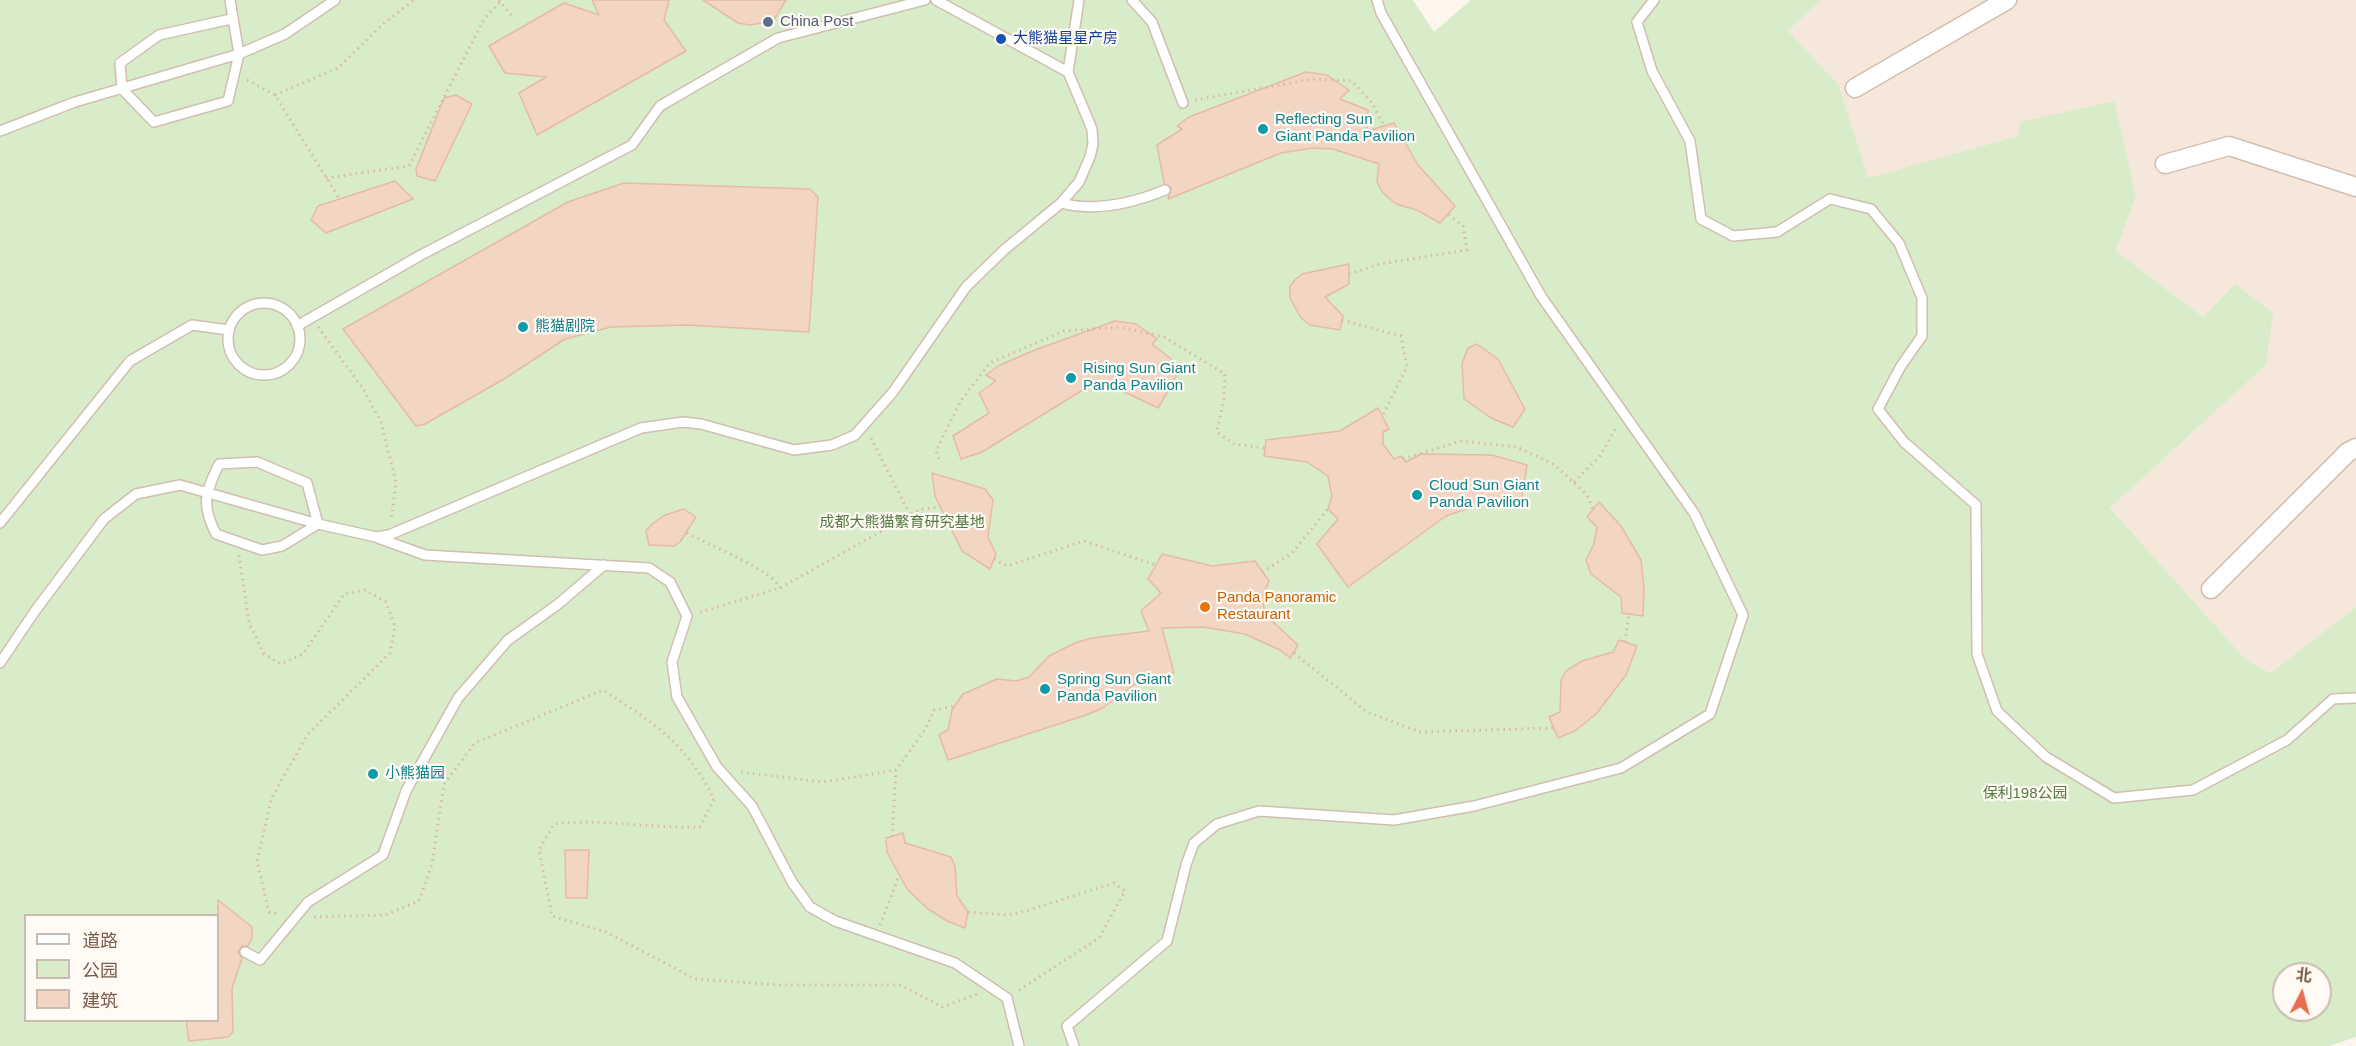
<!DOCTYPE html>
<html>
<head>
<meta charset="utf-8">
<style>
	body { margin:0 }
	#map { position:relative; width:2356px; height:1046px; overflow:hidden; background:#fdf6ec; font-family:Arial,"Noto Sans SC",sans-serif }
	canvas { display:block }
	.legend { position:absolute; left:24px; top:914px; width:195px; height:108px; box-sizing:border-box; background:#fffaf3; border:2px solid #cabbb1; margin:0; padding:8px 10px; list-style:none; font-size:18px; color:#7a5c4d }
	.legend li { display:flex; align-items:center; gap:12px; height:30px }
	.legend b { width:30px; border:2px solid #cabbb1 }
	.north { position:absolute; left:2272px; top:962px; width:60px; height:60px; box-sizing:border-box; background:#fffaf3; border:2px solid #cabbb1; border-radius:50%; rotate:6deg; font-size:16px; font-weight:700; line-height:24px; text-align:center; color:#7a5c4d }
	.north::after { content:''; display:block; margin:auto; width:21px; height:27px; background:#e76f51; clip-path:polygon(50% 0,100% 100%,50% 72%,0 100%) }
</style>
</head>
<body>
<div id="map">
<canvas width="2356" height="1046"></canvas>
<ul class="legend">
<li><b style="height:8px;background:#fff"></b>道路</li>
<li><b style="height:16px;background:#d8ecc9"></b>公园</li>
<li><b style="height:16px;background:#f3d5c3"></b>建筑</li>
</ul>
<div class="north">北</div>
</div>
<script>
const ctx = document.querySelector('canvas').getContext('2d');
ctx.lineJoin = 'round';
function fillPath(path, color) { ctx.fillStyle = color; ctx.fill(path, 'evenodd'); }
function trace(path, color, width, dash) { ctx.strokeStyle = color; ctx.lineWidth = width; ctx.lineCap = dash ? 'butt' : 'round'; ctx.setLineDash(dash || []); ctx.stroke(path); }
function label(font, color, halo, rows, align = 'center') {
  ctx.font = font + ' Arial,"Noto Sans SC",sans-serif'; ctx.lineWidth = 4.5; ctx.setLineDash([]); ctx.textBaseline = 'middle'; ctx.strokeStyle = halo; ctx.fillStyle = color; for (const [text, x, y, turn = 0] of rows) {
    ctx.save(); ctx.translate(x, y); ctx.rotate((+turn || 0) * Math.PI / 180); ctx.textAlign = isNaN(turn) ? turn : align; if (halo) ctx.strokeText(text, 0, 0); ctx.fillText(text, 0, 0); ctx.restore();
  }
}
const residential = new Path2D(`
	M 1821,0 L 2356,0 L 2356,607 L 2272,673 L 2246,660 L 2110,508 L 2266,365 L 2116,251 L 2136,196 L 2018,136 L 1868,179 L 1839,85 L 1788,31 Z`);
const green = new Path2D(`
	M 0,0 L 1413,0 L 1434,32 L 1471,0 L 1821,0 L 1788,31 L 1839,85 L 1868,178 L 2018,136 L 2020,122 L 2114,101 L 2136,196 L 2116,251 L 2203,317 L 2235,284 L 2273,313 L 2266,365 L 2110,508 L 2246,660 L 2271,673 L 2356,607 L 2356,1037 L 2329,1046 L 0,1046 ZM 26,916 L 218,916 L 218,1020 L 26,1020 ZM 2284,974 L 2320,974 L 2320,1010 L 2284,1010 Z`);
const building = new Path2D(`
	M 592,0 L 669,0 L 664,20 L 686,51 L 537,135 L 519,93 L 546,77 L 505,73 L 489,46 L 564,3 L 599,15 Z
	M 703,0 L 786,0 L 773,21 L 750,25 L 738,23 Z
	M 1306,72 L 1327,75 L 1349,90 L 1340,99 L 1368,110 L 1367,131 L 1394,123 L 1418,165 L 1455,206 L 1440,223 L 1417,210 L 1396,204 L 1383,193 L 1377,182 L 1379,164 L 1333,149 L 1313,148 L 1281,153 L 1168,199 L 1171,188 L 1164,183 L 1157,145 L 1182,129 L 1177,126 L 1189,117 Z
	M 456,95 L 472,104 L 435,181 L 417,176 L 416,169 L 444,98 Z
	M 395,181 L 413,199 L 326,233 L 311,220 L 318,206 Z
	M 624,183 L 810,189 L 818,197 L 809,332 L 687,325 L 611,327 L 565,339 L 504,379 L 425,424 L 416,426 L 343,329 L 568,202 Z
	M 1349,264 L 1349,284 L 1325,297 L 1343,316 L 1340,330 L 1310,325 L 1301,318 L 1290,298 L 1290,286 L 1295,280 L 1302,274 Z
	M 1115,321 L 1136,324 L 1157,339 L 1152,344 L 1176,363 L 1176,377 L 1158,408 L 1112,386 L 1104,384 L 1086,388 L 982,452 L 961,459 L 953,436 L 989,413 L 979,393 L 996,381 L 986,375 L 998,366 L 1035,350 Z
	M 1477,344 L 1498,359 L 1525,409 L 1513,427 L 1491,418 L 1464,399 L 1462,363 L 1468,348 Z
	M 1378,408 L 1389,429 L 1383,432 L 1383,444 L 1394,459 L 1401,456 L 1406,462 L 1421,454 L 1492,455 L 1527,465 L 1520,508 L 1481,504 L 1446,516 L 1348,587 L 1317,544 L 1338,519 L 1328,509 L 1332,496 L 1328,476 L 1307,462 L 1264,456 L 1266,440 L 1340,431 Z
	M 932,473 L 985,489 L 993,500 L 988,537 L 996,554 L 990,569 L 962,551 L 935,496 Z
	M 1599,502 L 1621,526 L 1641,560 L 1644,588 L 1643,616 L 1622,613 L 1621,597 L 1591,574 L 1586,560 L 1594,544 L 1597,527 L 1587,517 Z
	M 684,509 L 696,517 L 680,542 L 674,546 L 649,545 L 646,531 L 653,523 L 665,515 Z
	M 1162,554 L 1212,566 L 1255,561 L 1269,581 L 1263,596 L 1264,608 L 1272,621 L 1298,645 L 1290,658 L 1280,650 L 1245,634 L 1203,627 L 1162,628 L 1174,673 L 1134,685 L 1101,709 L 1083,716 L 948,760 L 939,735 L 948,730 L 952,710 L 963,694 L 997,679 L 1016,681 L 1029,677 L 1049,656 L 1075,643 L 1092,638 L 1149,631 L 1141,611 L 1161,593 L 1148,579 Z
	M 1619,640 L 1637,646 L 1626,675 L 1597,713 L 1575,731 L 1558,738 L 1549,717 L 1560,712 L 1561,680 L 1566,671 L 1582,661 L 1613,652 Z
	M 903,833 L 905,843 L 951,857 L 955,866 L 957,896 L 968,912 L 965,928 L 947,921 L 928,909 L 907,889 L 887,852 L 886,838 Z
	M 565,850 L 589,850 L 587,898 L 566,898 Z
	M 218,900 L 252,927 L 252,938 L 248,946 L 242,946 L 238,952 L 242,958 L 232,988 L 233,1032 L 228,1037 L 189,1041 L 186,1020 L 218,1020 Z`);
const path = new Path2D(`
	M 499,0 L 512,16
	M 247,80 L 275,95 L 339,198
	M 275,95 L 338,68 L 383,24 L 414,0
	M 1195,100 L 1313,79 L 1352,81 L 1372,103 L 1384,126
	M 326,178 L 409,166 L 484,19 L 500,2
	M 1349,274 L 1380,264 L 1467,250 L 1463,226 L 1448,214
	M 1342,320 L 1401,336 L 1407,367 L 1382,417
	M 318,327 L 364,390 L 381,422 L 396,482 L 391,521
	M 871,438 L 910,515
	M 939,459 L 936,451 L 962,399 L 990,363 L 1064,331 L 1120,327 L 1164,337 L 1225,374 L 1224,398 L 1217,432 L 1234,444 L 1265,448
	M 1403,459 L 1461,441 L 1517,447 L 1555,465 L 1587,495 L 1593,509
	M 1574,482 L 1600,456 L 1617,426
	M 687,533 C 707,544 774,571 780,588
	M 239,555 L 249,623 L 264,654 L 281,664 L 303,654 L 344,594 L 365,590 L 386,602 L 395,626 L 390,653 L 308,734 L 272,797 L 257,861 L 269,912 L 280,914
	M 994,559 L 1007,566 L 1084,541 L 1156,565
	M 1262,572 L 1291,554 L 1328,509
	M 700,612 L 780,588 L 921,509 L 940,507
	M 1625,642 L 1629,614
	M 1294,653 L 1367,712 L 1420,732 L 1553,728
	M 741,772 L 823,782 L 896,770
	M 892,837 L 896,770 L 926,728 L 934,710 L 954,706
	M 968,912 L 1007,915 L 1026,911 L 1114,883 L 1125,891 L 1099,938 L 1016,992
	M 314,917 L 385,915 L 419,901 L 432,864 L 444,784 L 475,743 L 603,690 C 654,723 685,742 714,799 L 700,827 C 651,829 603,818 554,824 L 539,850 L 552,916 L 606,932 L 695,979 L 779,985 L 901,985 L 942,1007 L 977,994
	M 880,925 L 899,876`);
const service = new Path2D(`
	M 230,0 L 239,54 L 228,101 L 154,122 L 122,89 L 120,63 L 159,35 L 231,19
	M 1132,0 L 1152,22 L 1183,103
	M 1654,0 L 1637,22 L 1652,71 L 1690,141 L 1701,219 L 1733,236 L 1777,232 L 1830,199 L 1871,209 L 1899,243 L 1922,298 L 1922,336 L 1901,366 L 1878,409 L 1904,442 L 1976,505 L 1977,654 L 1997,711 L 2046,757 L 2114,798 L 2193,790 L 2287,740 L 2333,699 L 2356,698
	M 1068,72 L 1079,0
	M 0,131 L 75,102 L 239,54 L 285,34 L 335,0
	M 1061,203 C 1095,212 1133,203 1165,190
	M228 339a36 36 0 1 1 72 0a36 36 0 1 1-72 0Z
	M 297,326 L 421,255 L 632,145 L 660,106 L 778,38 L 925,0
	M 257,462 L 307,483 L 318,524 L 282,546 L 262,550 L 216,534 C 201,504 205,494 219,464 Z
	M 0,523 L 130,361 L 192,325 L 229,330
	M 378,538 L 425,555 L 649,568 L 670,582 L 687,616 L 672,662 L 677,697 L 717,767 L 752,806 L 792,882 L 810,907 L 835,921 L 955,963 L 1007,998 L 1019,1046
	M 0,663 L 35,611 L 104,519 L 136,494 L 180,485 L 318,524 L 376,537 L 389,535 L 641,428 L 683,422 L 701,424 L 794,450 L 832,445 L 855,435 L 893,392 L 966,287 L 1004,250 L 1061,203 L 1079,182 L 1090,157 L 1093,144 L 1092,129 L 1068,72 L 936,0
	M 245,952 L 260,960 L 308,902 L 383,855 L 406,791 L 458,698 L 508,640 L 557,605 L 604,565
	M 1074,1046 L 1067,1026 L 1167,941 L 1186,865 L 1194,843 L 1217,824 L 1259,811 L 1394,820 L 1474,806 L 1621,768 L 1710,714 L 1743,615 L 1694,513 L 1541,296 L 1381,13 L 1377,0`);
const minor = new Path2D(`
	M 1855,88 L 2007,0
	M 2165,164 L 2229,146 L 2356,187
	M 2211,589 L 2348,452 L 2356,448`);
const markers = [
	[768,22,6,"#5c6f8a"],
	[1001,39,6,"#1a4fb4"],
	[1263,129,6,"#0f9aa8"],
	[523,327,6,"#0f9aa8"],
	[1071,378,6,"#0f9aa8"],
	[1417,495,6,"#0f9aa8"],
	[1205,607,6,"#e8710a"],
	[1045,689,6,"#0f9aa8"],
	[373,774,6,"#0f9aa8"]
];
const serviceNames = [
	["China Post",780,22]
];
const transitNames = [
	["大熊猫星星产房",1013,39]
];
const cultureNames = [
	["Reflecting Sun",1275,120],
	["Giant Panda Pavilion",1275,137],
	["熊猫剧院",535,327],
	["Rising Sun Giant",1083,369],
	["Panda Pavilion",1083,386],
	["Cloud Sun Giant",1429,486],
	["Panda Pavilion",1429,503],
	["Spring Sun Giant",1057,680],
	["Panda Pavilion",1057,697],
	["小熊猫园",385,774]
];
const parkNames = [
	["成都大熊猫繁育研究基地",902,523],
	["保利198公园",2025,794]
];
const foodNames = [
	["Panda Panoramic",1217,598],
	["Restaurant",1217,615]
];
fillPath(residential, '#f5e8da');
fillPath(green, '#d8ecc9');
fillPath(building, '#f3d5c3');
trace(building, '#e6bba3', 1.5);
trace(service, '#d1beb0', 12);
trace(minor, '#d1beb0', 21);
trace(path, '#d9b8a5', 3, [1.5, 4.5]);
trace(service, '#fff', 9);
trace(minor, '#fff', 18);
for (const [x, y, r, color] of markers) { const dot = new Path2D(); dot.arc(x, y, r, 0, 2 * Math.PI); ctx.fillStyle = color; ctx.fill(dot); trace(dot, '#fffaf3', 2); }
label('15px', '#4e5e75', '#fffaf3', serviceNames, 'left');
label('15px', '#164399', '#fffaf3', transitNames, 'left');
label('15px', '#0d838f', '#fffaf3', cultureNames, 'left');
label('15px', '#537a41', '#fffaf3', parkNames);
label('15px', '#c56008', '#fffaf3', foodNames, 'left');
</script>
</body>
</html>
